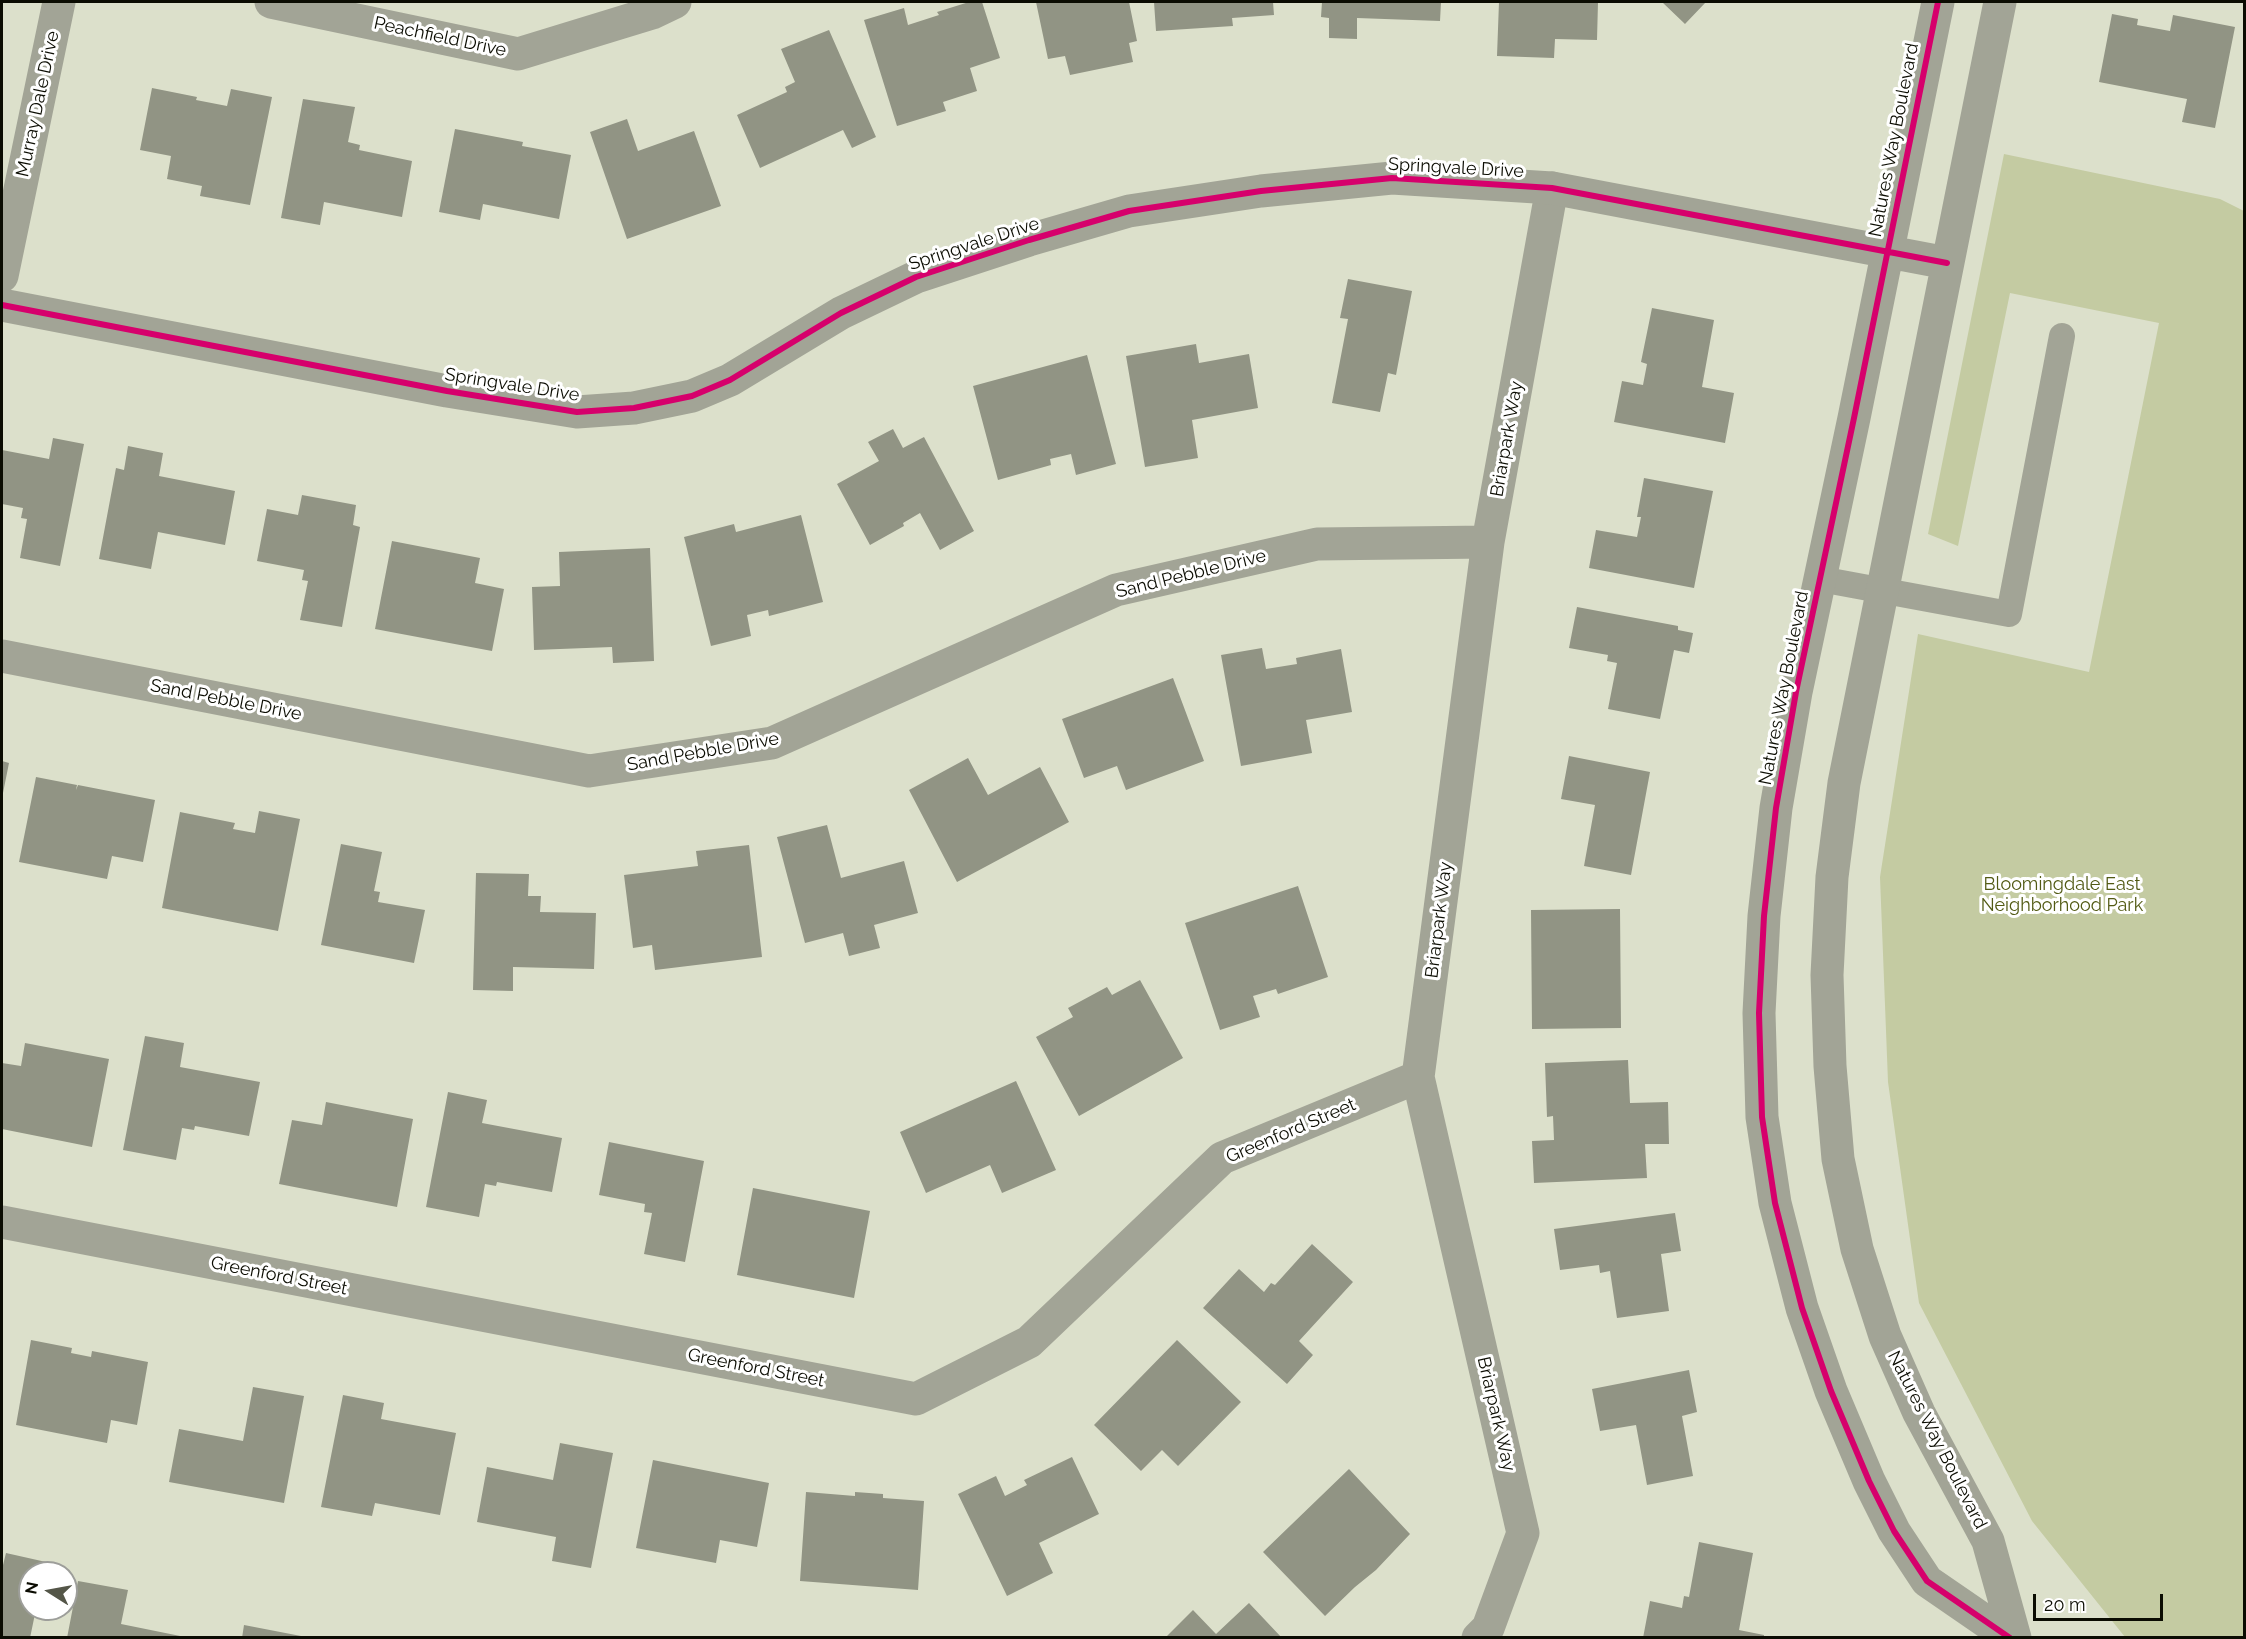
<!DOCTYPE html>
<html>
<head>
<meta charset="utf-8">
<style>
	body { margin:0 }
	#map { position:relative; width:2246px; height:1639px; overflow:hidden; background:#dce0cb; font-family:Raleway,sans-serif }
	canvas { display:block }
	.frame { position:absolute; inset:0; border:3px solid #0b0c02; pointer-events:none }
	.north { position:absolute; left:18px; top:1561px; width:60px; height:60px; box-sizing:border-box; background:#fff; border:2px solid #9d9e9a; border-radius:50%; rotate:281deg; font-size:16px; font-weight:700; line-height:24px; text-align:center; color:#0b0c02 }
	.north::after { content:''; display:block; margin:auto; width:21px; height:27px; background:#545648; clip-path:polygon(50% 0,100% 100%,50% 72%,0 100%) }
	.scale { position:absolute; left:2033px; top:1594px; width:130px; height:27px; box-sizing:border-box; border:3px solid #0b0c02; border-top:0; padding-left:8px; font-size:18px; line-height:21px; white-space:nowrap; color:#0b0c02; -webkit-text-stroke:4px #fff; paint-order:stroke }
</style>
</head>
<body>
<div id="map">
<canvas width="2246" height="1639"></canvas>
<div class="frame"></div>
<div class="north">N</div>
<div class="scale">20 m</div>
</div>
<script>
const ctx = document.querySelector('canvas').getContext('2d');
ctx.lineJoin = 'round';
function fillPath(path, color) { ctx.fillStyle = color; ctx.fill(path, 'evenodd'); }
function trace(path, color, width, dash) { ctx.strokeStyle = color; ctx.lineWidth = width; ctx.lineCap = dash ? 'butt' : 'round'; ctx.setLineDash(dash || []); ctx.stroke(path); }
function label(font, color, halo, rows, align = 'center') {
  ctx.font = font + ' Raleway,sans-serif'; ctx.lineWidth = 6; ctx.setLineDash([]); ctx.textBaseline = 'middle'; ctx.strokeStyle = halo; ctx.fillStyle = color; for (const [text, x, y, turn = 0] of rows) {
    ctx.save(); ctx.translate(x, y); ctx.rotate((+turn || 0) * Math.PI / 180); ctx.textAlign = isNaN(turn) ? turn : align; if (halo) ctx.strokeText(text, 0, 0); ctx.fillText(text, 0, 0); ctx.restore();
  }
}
const green = new Path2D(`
	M 2004,154 L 2220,199 L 2244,211 L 2244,1637 L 2125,1637 L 2032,1521 L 1919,1303 L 1888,1082 L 1880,877 L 1918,634 L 2089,672 L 2159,323 L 2010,293 L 1958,546 L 1928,534 Z`);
const building = new Path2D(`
	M 969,2 L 982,2 L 1000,58 L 970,68 L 977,91 L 943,102 L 946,111 L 897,126 L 864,20 L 904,8 L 908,25 L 939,15 L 937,12 Z
	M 1036,2 L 1129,2 L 1137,41 L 1129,43 L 1133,62 L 1070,75 L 1065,56 L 1048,59 Z
	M 1154,2 L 1273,2 L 1274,15 L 1232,18 L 1233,26 L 1156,31 Z
	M 1322,2 L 1441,2 L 1440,21 L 1357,18 L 1357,39 L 1329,38 L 1329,18 L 1321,17 Z
	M 1499,2 L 1598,2 L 1597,40 L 1555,39 L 1554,58 L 1497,56 Z
	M 1662,2 L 1706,2 L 1685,24 Z
	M 2112,14 L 2138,19 L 2137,25 L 2170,31 L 2173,15 L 2235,27 L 2215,128 L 2182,122 L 2187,99 L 2099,82 Z
	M 829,30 L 876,137 L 852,148 L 843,130 L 760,168 L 737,115 L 787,92 L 785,87 L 795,82 L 781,49 Z
	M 152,88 L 197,97 L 196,100 L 227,106 L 231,89 L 272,97 L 250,205 L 200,196 L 202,186 L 167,179 L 171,156 L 140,150 Z
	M 303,99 L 355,107 L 348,142 L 360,145 L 359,150 L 412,161 L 402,217 L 324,202 L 320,225 L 281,218 Z
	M 627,119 L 638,151 L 694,131 L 721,206 L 627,239 L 590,132 Z
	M 455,129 L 523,142 L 522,146 L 571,155 L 559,219 L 483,204 L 480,220 L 439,212 Z
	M 1348,279 L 1412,291 L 1396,375 L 1388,373 L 1380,412 L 1332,403 L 1348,319 L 1340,318 Z
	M 1652,308 L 1714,320 L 1702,387 L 1734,393 L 1725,443 L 1614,422 L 1622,381 L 1643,385 L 1647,364 L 1641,362 Z
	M 1196,344 L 1199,363 L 1249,354 L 1258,408 L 1192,420 L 1198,458 L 1145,467 L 1126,356 Z
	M 1087,355 L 1116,464 L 1076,475 L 1071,454 L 1050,459 L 1051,465 L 998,480 L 973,386 Z
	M 893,429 L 903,448 L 924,437 L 974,531 L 940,550 L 920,513 L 903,523 L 904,526 L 870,545 L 837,484 L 879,461 L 868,442 Z
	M 53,438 L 84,444 L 60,566 L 20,558 L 27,519 L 21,518 L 23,508 L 2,504 L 2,450 L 49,459 Z
	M 128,446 L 163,453 L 159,476 L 235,491 L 225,545 L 158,532 L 151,569 L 99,559 L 116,468 L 124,470 Z
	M 1644,478 L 1713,491 L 1694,588 L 1589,568 L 1596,530 L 1637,537 L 1641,517 L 1637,517 Z
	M 302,495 L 356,505 L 353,525 L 360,527 L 342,627 L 300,620 L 308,581 L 302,580 L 304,570 L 257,561 L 267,509 L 298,515 Z
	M 801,515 L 823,602 L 769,616 L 768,610 L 747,615 L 751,636 L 711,646 L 684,537 L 734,524 L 736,532 Z
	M 392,541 L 480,558 L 475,583 L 504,589 L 492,651 L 375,629 Z
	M 650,548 L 654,661 L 613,663 L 612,647 L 534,650 L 532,587 L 560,586 L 559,552 Z
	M 1577,607 L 1678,626 L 1678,630 L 1693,633 L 1689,653 L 1674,650 L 1660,719 L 1608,709 L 1617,663 L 1607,661 L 1608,655 L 1569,648 Z
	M 1262,648 L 1266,669 L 1297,664 L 1296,658 L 1341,649 L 1352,712 L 1306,720 L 1312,753 L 1241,766 L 1221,655 Z
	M 1173,678 L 1204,761 L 1126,790 L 1117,766 L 1084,778 L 1062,719 Z
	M 1569,756 L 1650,772 L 1631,875 L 1584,866 L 1595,805 L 1561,799 Z
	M 968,758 L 988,795 L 1040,767 L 1069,822 L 957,882 L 909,790 Z
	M 2,761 L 9,763 L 3,793 L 2,793 Z
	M 36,777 L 77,785 L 76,790 L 78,785 L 155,800 L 143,862 L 112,856 L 107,879 L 19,862 Z
	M 259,811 L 300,819 L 278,931 L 162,908 L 180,812 L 235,823 L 233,829 L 255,833 Z
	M 827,825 L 841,878 L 904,861 L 918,913 L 874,925 L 880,948 L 849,956 L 843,933 L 805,943 L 777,837 Z
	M 341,844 L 382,852 L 374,891 L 380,892 L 378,902 L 425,910 L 414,963 L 321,945 Z
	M 749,845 L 762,957 L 655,970 L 652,945 L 633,948 L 624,875 L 698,866 L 696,851 Z
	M 476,873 L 529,874 L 528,896 L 541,896 L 540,912 L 596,913 L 594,969 L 513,967 L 513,991 L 473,990 Z
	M 1298,886 L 1328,977 L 1278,994 L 1276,989 L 1253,996 L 1260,1017 L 1220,1030 L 1185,923 Z
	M 1620,909 L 1621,1028 L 1532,1029 L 1531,910 Z
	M 1140,980 L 1183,1058 L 1079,1116 L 1036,1037 L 1073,1017 L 1068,1008 L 1107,987 L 1112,995 Z
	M 145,1036 L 184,1043 L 180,1067 L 260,1082 L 249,1136 L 195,1126 L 194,1130 L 182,1128 L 176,1160 L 123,1150 Z
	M 25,1043 L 109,1059 L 92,1147 L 2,1129 L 2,1063 L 21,1066 Z
	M 1628,1060 L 1630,1103 L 1668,1102 L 1669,1144 L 1645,1144 L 1647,1178 L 1534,1183 L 1532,1141 L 1554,1140 L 1553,1116 L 1547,1117 L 1545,1063 Z
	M 1016,1081 L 1056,1170 L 1002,1193 L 990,1165 L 926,1193 L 900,1132 Z
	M 448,1092 L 487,1100 L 482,1123 L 562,1138 L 552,1192 L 497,1182 L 496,1186 L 485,1184 L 479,1217 L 426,1207 Z
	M 326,1102 L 413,1119 L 397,1207 L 279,1184 L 292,1120 L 322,1125 Z
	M 609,1142 L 704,1161 L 685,1262 L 644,1254 L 652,1213 L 644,1212 L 645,1204 L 599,1195 Z
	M 753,1188 L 870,1211 L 854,1298 L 737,1275 Z
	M 1675,1213 L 1681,1251 L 1661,1254 L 1669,1311 L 1617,1318 L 1610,1271 L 1600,1273 L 1599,1265 L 1560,1270 L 1554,1229 Z
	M 1312,1244 L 1353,1282 L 1299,1341 L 1313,1355 L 1287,1384 L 1203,1308 L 1239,1269 L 1264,1292 L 1271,1283 L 1275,1285 Z
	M 31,1340 L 72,1348 L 71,1353 L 91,1357 L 92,1351 L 148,1362 L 137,1425 L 111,1420 L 107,1443 L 16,1425 Z
	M 1177,1340 L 1241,1402 L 1178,1466 L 1162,1450 L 1141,1471 L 1094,1425 Z
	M 1689,1370 L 1697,1412 L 1682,1416 L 1693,1476 L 1647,1485 L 1636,1425 L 1600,1431 L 1592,1389 Z
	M 253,1387 L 304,1396 L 284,1503 L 169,1482 L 179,1429 L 243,1441 Z
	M 343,1395 L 384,1403 L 381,1419 L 456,1433 L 440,1515 L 375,1503 L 372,1516 L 321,1507 Z
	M 560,1443 L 613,1453 L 591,1568 L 552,1561 L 556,1537 L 477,1522 L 487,1467 L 553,1480 Z
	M 1072,1457 L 1099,1514 L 1039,1543 L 1053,1573 L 1007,1596 L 958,1494 L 996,1476 L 1005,1496 L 1027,1485 L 1024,1480 Z
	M 653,1460 L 769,1483 L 757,1547 L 720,1540 L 716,1563 L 636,1548 Z
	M 1349,1469 L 1410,1534 L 1376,1570 L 1355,1587 L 1325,1616 L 1263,1552 Z
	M 806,1492 L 855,1496 L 855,1492 L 883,1494 L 883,1498 L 924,1501 L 918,1590 L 800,1581 Z
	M 1699,1542 L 1753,1553 L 1739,1630 L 1764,1635 L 1764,1638 L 1643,1638 L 1650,1601 L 1682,1608 L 1684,1596 L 1689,1597 Z
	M 6,1553 L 46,1562 L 44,1573 L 30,1573 L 30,1609 L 36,1609 L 30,1638 L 2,1638 L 2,1569 Z
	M 78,1581 L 128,1590 L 121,1624 L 190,1638 L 67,1638 Z
	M 1249,1603 L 1282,1638 L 1165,1638 L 1193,1610 L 1216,1634 Z
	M 244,1625 L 301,1636 L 301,1638 L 242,1638 Z`);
const service = new Path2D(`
	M 1820,579 L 2009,614 L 2062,336`);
const minor = new Path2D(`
	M 271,2 L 518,54 L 652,13 L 675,2
	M 2,276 L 59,2
	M 2,656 L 589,771 L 772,743 L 1116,590 L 1317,544 L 1488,542
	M 2,1222 L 916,1399 L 1029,1342 L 1222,1158 L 1418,1077
	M 1478,1638 L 1488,1628 L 1523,1533 L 1418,1077 L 1488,542 L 1552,188`);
const tertiary = new Path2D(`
	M 1938,2 L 1854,418 L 1796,692 L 1776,808 L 1764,916 L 1759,1013 L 1762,1117 L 1775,1203 L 1802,1308 L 1831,1391 L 1869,1481 L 1894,1531 L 1927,1581 L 2010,1638
	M 2000,2 L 1844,783 L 1832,877 L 1827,975 L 1830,1066 L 1838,1159 L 1857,1249 L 1885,1336 L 1919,1413 L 1988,1541 L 2015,1638
	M 2,305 L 447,391 L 577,412 L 634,408 L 692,396 L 730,380 L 841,313 L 916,277 L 1029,240 L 1129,211 L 1261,191 L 1392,178 L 1552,188 L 1947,263`);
const cycleway = new Path2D(`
	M 1938,2 L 1854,418 L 1796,692 L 1776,808 L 1764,916 L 1759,1013 L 1762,1117 L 1775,1203 L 1802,1308 L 1831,1391 L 1869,1481 L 1894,1531 L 1927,1581 L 2010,1638
	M 2,305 L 447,391 L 577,412 L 634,408 L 692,396 L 730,380 L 841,313 L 916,277 L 1029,240 L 1129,211 L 1261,191 L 1392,178 L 1552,188 L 1947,263`);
const streetNames = [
	["Peachfield Drive",440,37,12],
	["Murray Dale Drive",38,104,-78],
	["Natures Way Boulevard",1894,140,-79],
	["Springvale Drive",1456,168,3],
	["Springvale Drive",974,244,-18],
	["Springvale Drive",512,385,9],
	["Briarpark Way",1507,439,-80],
	["Sand Pebble Drive",1191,574,-14],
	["Natures Way Boulevard",1784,688,-79],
	["Sand Pebble Drive",226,700,11],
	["Sand Pebble Drive",703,752,-10],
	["Briarpark Way",1439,920,-83],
	["Greenford Street",1291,1131,-23],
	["Greenford Street",279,1276,11],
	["Greenford Street",756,1368,11],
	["Briarpark Way",1496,1414,77],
	["Natures Way Boulevard",1937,1440,63]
];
const parkNames = [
	["Bloomingdale East",2062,885],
	["Neighborhood Park",2062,906]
];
fillPath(green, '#c4cba2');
fillPath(building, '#919484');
trace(service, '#a2a496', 26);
trace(minor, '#a2a496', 33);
trace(tertiary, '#a2a496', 33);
trace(cycleway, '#d6006c', 6);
label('18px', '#0b0c02', '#fff', streetNames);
label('18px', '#525a14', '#fff', parkNames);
</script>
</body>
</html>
